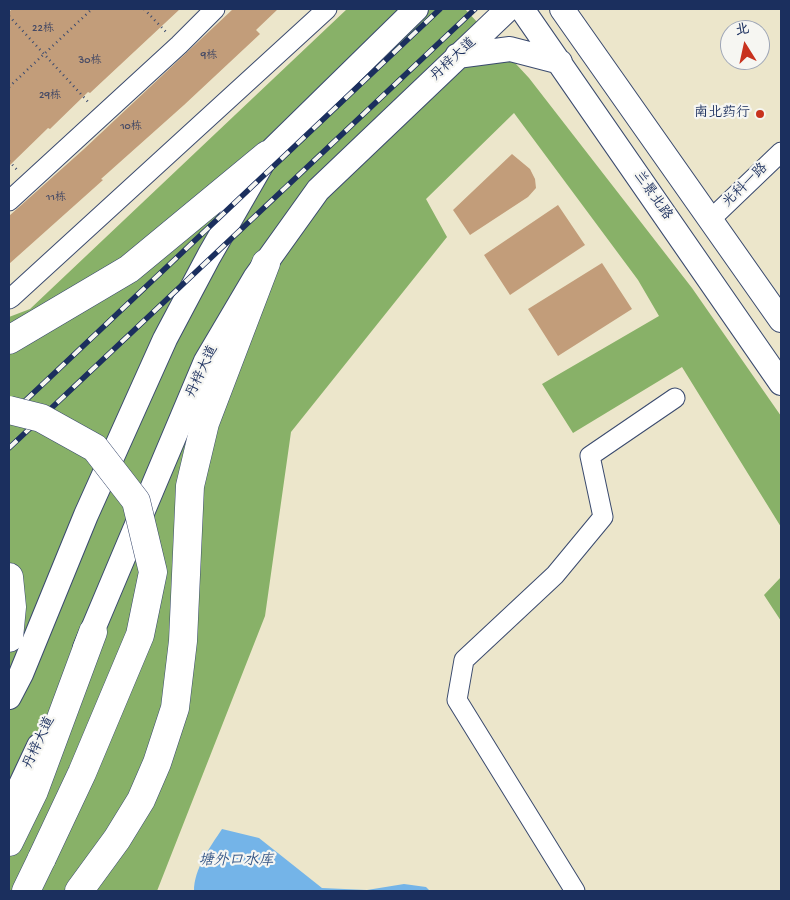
<!DOCTYPE html>
<html>
<head>
<meta charset="utf-8">
<style>
	body { margin:0 }
	#map { position:relative; width:790px; height:900px; overflow:hidden; background:#ece6cb; font-family:"Gochi Hand","LXGW WenKai TC",sans-serif }
	canvas { display:block }
	.frame { position:absolute; inset:0; border:10px solid #1b2f5e; pointer-events:none }
	.north { position:absolute; left:720px; top:20px; width:50px; height:50px; box-sizing:border-box; background:#f6f6f2; border:1px solid #9ea6b7; border-radius:50%; rotate:350deg; font-size:14px; font-weight:700; line-height:20px; text-align:center; color:#1b2f5e }
	.north::after { content:''; display:block; margin:auto; width:18px; height:22px; background:#c8321e; clip-path:polygon(50% 0,100% 100%,50% 72%,0 100%) }
</style>
</head>
<body>
<div id="map">
<canvas width="790" height="900"></canvas>
<div class="frame"></div>
<div class="north">北</div>
</div>
<script>
const ctx = document.querySelector('canvas').getContext('2d');
ctx.lineJoin = 'round';
function fillPath(path, color) { ctx.fillStyle = color; ctx.fill(path, 'evenodd'); }
function trace(path, color, width, dash) { ctx.strokeStyle = color; ctx.lineWidth = width; ctx.lineCap = dash ? 'butt' : 'round'; ctx.setLineDash(dash || []); ctx.stroke(path); }
function label(font, color, halo, rows, align = 'center') {
  ctx.font = font + ' "Gochi Hand","LXGW WenKai TC",sans-serif'; ctx.lineWidth = 4.5; ctx.setLineDash([]); ctx.textBaseline = 'middle'; ctx.strokeStyle = halo; ctx.fillStyle = color; for (const [text, x, y, turn = 0] of rows) {
    ctx.save(); ctx.translate(x, y); ctx.rotate((+turn || 0) * Math.PI / 180); ctx.textAlign = isNaN(turn) ? turn : align; if (halo) ctx.strokeText(text, 0, 0); ctx.fillText(text, 0, 0); ctx.restore();
  }
}
const forest = new Path2D(`
	M 347,9 L 465,9 L 529,78 L 692,288 L 781,416 L 781,527 L 682,367 L 573,433 L 542,384 L 659,316 L 638,280 L 514,113 L 426,199 L 447,237 L 291,432 L 265,616 L 157,891 L 9,891 L 9,317 L 30,309 Z
	M 781,577 L 781,621 L 764,595 Z`);
const water = new Path2D(`
	M 222,829 L 259,838 L 322,888 L 367,890 L 404,884 L 426,887 L 430,891 L 194,891 C 194,869 210,847 222,829 Z`);
const building = new Path2D(`
	M 12,9 L 180,9 L 90,93 L 88,92 L 50,129 L 48,128 L 9,166 L 9,12 Z
	M 233,9 L 278,9 L 256,30 L 260,34 L 184,105 L 101,179 L 103,180 L 9,264 L 9,216 L 84,149 Z
	M 512,154 L 530,169 L 535,179 L 536,188 L 528,197 L 470,235 L 453,210 Z
	M 558,205 L 585,245 L 510,295 L 484,255 Z
	M 602,263 L 632,309 L 558,356 L 528,309 Z`);
const path = new Path2D(`
	M 144,9 L 168,34
	M 9,16 L 90,104
	M 9,87 L 92,9
	M 9,161 L 18,171`);
const minor = new Path2D(`
	M 9,201 L 179,45 L 215,9
	M 710,220 L 781,152
	M 9,299 L 12,297 L 327,9
	M 575,891 L 457,700 L 464,660 L 555,575 L 603,517 L 590,456 L 675,398`);
const major = new Path2D(`
	M 522,9 L 781,383
	M 562,9 L 781,320
	M 457,56 L 510,49 L 560,62
	M 85,648 L 206,361 L 255,278 L 318,190 L 508,9
	M 9,697 L 21,674 L 86,515 L 165,339 L 209,256 L 267,155 L 416,9
	M 9,810 L 39,746`);
const highway = new Path2D(`
	M 9,340 L 129,269 L 267,155
	M 9,577 L 12,607 L 9,638
	M 9,842 L 34,791 L 93,632
	M 26,891 L 42,858
	M 79,891 L 117,839 L 141,800 L 157,763 L 175,708 L 183,641 L 190,486 L 205,423 L 266,263`);
const rail = new Path2D(`
	M 9,416 L 440,9
	M 9,448 L 475,9`);
const highwayBridge = new Path2D(`
	M 9,410 L 41,418 L 95,448 L 136,501 L 153,572 L 140,635 L 82,773 L 42,858`);
const markers = [
	[760,114,5,"#c8321e"]
];
const numberNames = [
	["22栋",43,29],
	["9栋",209,56],
	["30栋",90,61],
	["29栋",50,96],
	["10栋",131,127],
	["11栋",56,198]
];
const streetNames = [
	["丹梓大道",454,60,-43],
	["光科一路",746,186,-44],
	["兰景北路",652,196,55],
	["丹梓大道",203,372,-65],
	["丹梓大道",40,743,-65]
];
const poiNames = [
	["南北药行",750,114]
];
const waterNames = [
	["塘外口水库",236,862]
];
fillPath(forest, '#88b168');
fillPath(water, '#74b4e8');
fillPath(building, '#c29d7a');
trace(minor, '#3a4a6e', 21);
trace(major, '#3a4a6e', 26);
trace(highway, '#3a4a6e', 29);
trace(path, '#3a4a6e', 2.5, [1, 4]);
trace(minor, '#fff', 19);
trace(major, '#fff', 24);
trace(highway, '#fff', 28);
trace(rail, '#1b2f5e', 5.5);
trace(rail, '#f6f6f2', 4, [11]);
trace(highwayBridge, '#3a4a6e', 29, []);
trace(highwayBridge, '#fff', 28);
for (const [x, y, r, color] of markers) { const dot = new Path2D(); dot.arc(x, y, r, 0, 2 * Math.PI); ctx.fillStyle = color; ctx.fill(dot); trace(dot, '#f6f6f2', 2); }
label('11px', '#454a65', null, numberNames);
label('14px', '#1b2f5e', '#f6f6f2', streetNames);
label('14px', '#1b2f5e', '#f6f6f2', poiNames, 'right');
label('italic 15px', '#365787', '#f6f6f2', waterNames);
</script>
</body>
</html>
